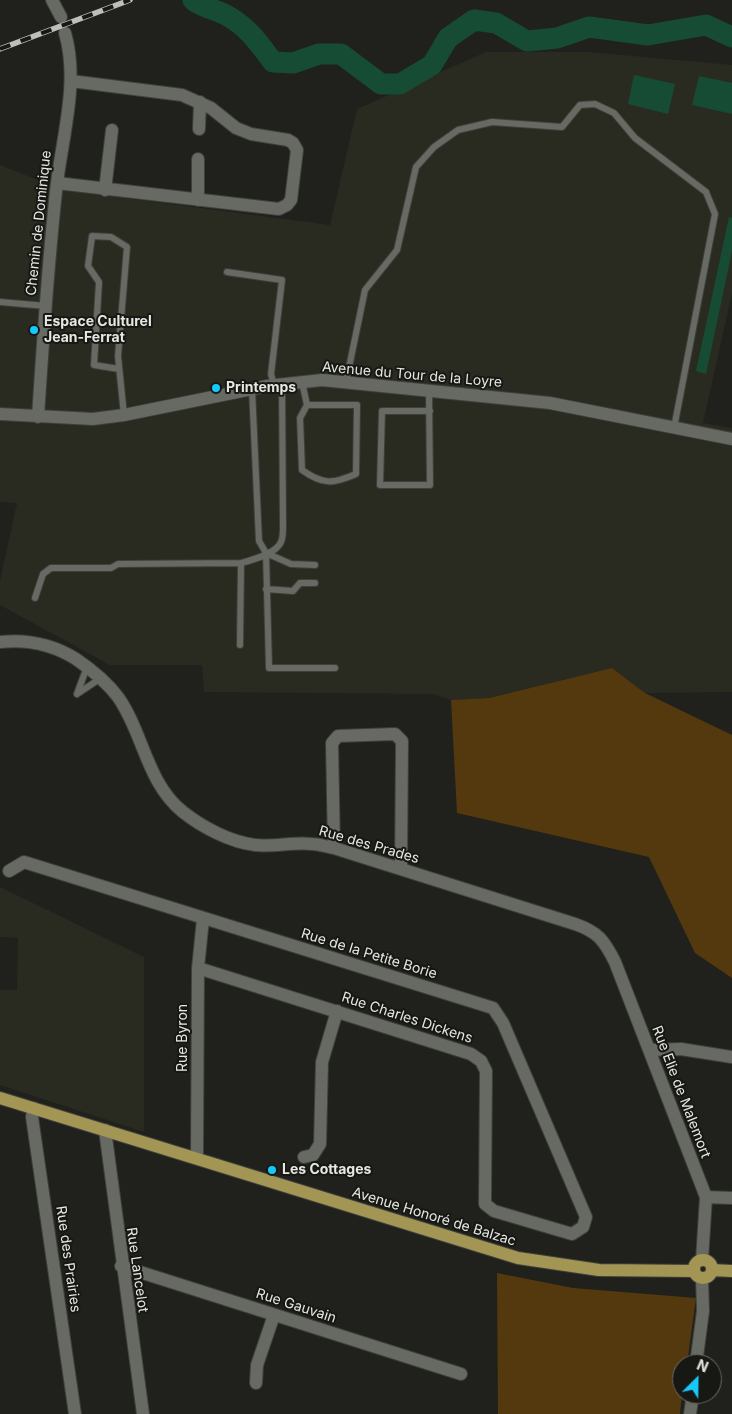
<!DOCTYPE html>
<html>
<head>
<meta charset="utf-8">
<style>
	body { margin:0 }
	#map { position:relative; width:732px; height:1414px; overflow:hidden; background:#20211c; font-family:Inter,sans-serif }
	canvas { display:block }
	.north { position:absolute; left:672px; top:1354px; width:50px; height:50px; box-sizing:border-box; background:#171713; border:1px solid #6a6a66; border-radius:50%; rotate:23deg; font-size:14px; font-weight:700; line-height:20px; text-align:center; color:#e6e6e3 }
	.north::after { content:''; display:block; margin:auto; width:18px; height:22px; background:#15cafb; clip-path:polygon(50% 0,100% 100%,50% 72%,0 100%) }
</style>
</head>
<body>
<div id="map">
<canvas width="732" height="1414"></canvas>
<div class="north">N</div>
</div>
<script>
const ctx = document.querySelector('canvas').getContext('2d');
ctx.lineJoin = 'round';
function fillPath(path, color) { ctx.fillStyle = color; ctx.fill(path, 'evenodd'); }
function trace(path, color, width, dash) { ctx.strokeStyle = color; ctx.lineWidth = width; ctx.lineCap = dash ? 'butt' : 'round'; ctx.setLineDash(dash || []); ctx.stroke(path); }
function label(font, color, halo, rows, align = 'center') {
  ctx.font = font + ' Inter,sans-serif'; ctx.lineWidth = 4; ctx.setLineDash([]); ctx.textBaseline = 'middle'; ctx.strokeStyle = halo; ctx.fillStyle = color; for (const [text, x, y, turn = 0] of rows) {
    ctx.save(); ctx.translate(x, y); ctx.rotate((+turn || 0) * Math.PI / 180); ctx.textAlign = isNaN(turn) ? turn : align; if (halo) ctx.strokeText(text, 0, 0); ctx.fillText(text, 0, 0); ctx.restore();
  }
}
const built = new Path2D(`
	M 486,52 L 588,52 L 732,65 L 732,293 L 703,423 L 732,428 L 732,692 L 645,693 L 612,668 L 489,698 L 451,700 L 433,694 L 204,692 L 202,665 L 110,665 L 0,605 L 0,581 L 17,503 L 0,502 L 0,165 L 63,190 L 330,225 L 357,109 Z
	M 0,887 L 144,957 L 144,1132 L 0,1085 L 0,990 L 17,990 L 18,938 L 0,937 Z`);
const green = new Path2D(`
	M 612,668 L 645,693 L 732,735 L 732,978 L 695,953 L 649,857 L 457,813 L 451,700 L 489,698 Z
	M 497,1273 L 573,1288 L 696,1298 L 687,1364 L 682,1364 L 682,1394 L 680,1414 L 498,1414 Z`);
const water = new Path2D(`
	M 634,75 L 675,84 L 668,114 L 628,104 Z
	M 699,76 L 732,83 L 732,114 L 692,105 Z
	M 729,217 L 732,218 L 732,251 L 706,374 L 696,371 Z`);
const river = new Path2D(`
	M 193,0 C 203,8 215,9 226,15 C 248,27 258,42 273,62 L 293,63 L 319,54 L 341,54 L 381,84 L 400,84 L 432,65 L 448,38 L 474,20 L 496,23 L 527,41 L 557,38 L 589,27 L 648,35 L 706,25 L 732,37`);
const lane = new Path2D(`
	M 227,272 L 282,280 L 271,374 L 274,385
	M 0,302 L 46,306
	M 119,369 L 94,365 L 99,282 L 88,266 L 92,236 L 111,237 L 127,247 L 118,356 L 124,415
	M 302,382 L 307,405 L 357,405 L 356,474 C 333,484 323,485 302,470 L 300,418 L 307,405
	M 346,382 L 365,290 L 397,250 L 416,167 L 434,147 L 458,130 L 492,122 L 562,127 L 580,105 L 595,104 L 614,113 L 635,138 L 706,192 L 715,214 L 674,428
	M 252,389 L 259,541 L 266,553 L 269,668 L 335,668
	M 429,391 L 430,485 L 380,485 L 382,411 L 430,411
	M 266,553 L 291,564 L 315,565
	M 266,589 L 293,591 L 300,583 L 315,583
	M 35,598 L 43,574 L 51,568 L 111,568 L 118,564 L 241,563 C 252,560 276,554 281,542 C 283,538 283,531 283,526 L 282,384
	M 240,645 L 241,563
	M 77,694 L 101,678
	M 77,694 L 87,667`);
const street = new Path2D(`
	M 52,0 L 61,17
	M 199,129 L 200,102
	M 198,159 L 198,200
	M 57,183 L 279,209 L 287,205 L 291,200 L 297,150 L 293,143 L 288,140 L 251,134 L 236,128 L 211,108 L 182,95 L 71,81
	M 105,190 L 112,130
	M 0,414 L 93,419 L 124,415 L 267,386 L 322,380 L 550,403 L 732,439
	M 38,417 C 43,339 48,261 57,183 C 63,134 79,81 65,33
	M 0,642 C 28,639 52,644 76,659 C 92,670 106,681 118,697 C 144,734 146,782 183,812 C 202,827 230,842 255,845 C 274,847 293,842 312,844 C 319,844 327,847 334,848 L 575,924 C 598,932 604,940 615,962 L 706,1197 L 702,1260
	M 334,848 L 332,743 L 338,736 L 395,734 L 402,741 L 401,869
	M 9,871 L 24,862 L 493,1008 L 503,1023 L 586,1217 L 583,1227 L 572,1234 L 494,1211 L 485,1204 L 486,1071 L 481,1061 L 471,1054 L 198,968
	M 649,1050 L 681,1049 L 732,1057
	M 33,1108 L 32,1117 L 75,1414
	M 105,1130 L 143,1414
	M 197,1157 L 198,968 L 203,919
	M 304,1157 L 313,1155 L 320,1144 L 322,1062 L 337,1011
	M 706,1197 L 732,1198
	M 121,1266 L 461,1374
	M 696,1364 L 703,1311 L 702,1278
	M 256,1383 L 257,1365 L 274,1315
	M 690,1414 L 693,1394`);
const primary = new Path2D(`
	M 0,1098 L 518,1258 L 599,1270 L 694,1271
	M694 1269a9 9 0 1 1 18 0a9 9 0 1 1-18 0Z
	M 712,1270 L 732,1271`);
const rail = new Path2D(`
	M 0,49 L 130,0`);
const markers = [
	[34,330,5,"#15cafb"],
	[216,388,5,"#15cafb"],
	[272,1170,5,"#15cafb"]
];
const streetNames = [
	["Chemin de Dominique",39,223,-84],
	["Avenue du Tour de la Loyre",412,375,5],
	["Rue des Prades",369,845,16],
	["Rue de la Petite Borie",369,954,17],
	["Rue Charles Dickens",407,1018,18],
	["Rue Byron",183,1038,-90],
	["Rue Elie de Malemort",681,1092,69],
	["Avenue Honoré de Balzac",434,1217,17],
	["Rue des Prairies",68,1259,82],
	["Rue Lancelot",137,1270,82],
	["Rue Gauvain",296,1306,18]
];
const poiNames = [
	["Espace Culturel",44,322],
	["Jean-Ferrat",44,338],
	["Printemps",226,388],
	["Les Cottages",282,1170]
];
fillPath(built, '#292b21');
fillPath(green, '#54390e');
fillPath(water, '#174c34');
trace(river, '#174c34', 21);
trace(lane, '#3f3f3c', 8);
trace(street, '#3f3f3c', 14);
trace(primary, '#3f3f3c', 14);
trace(lane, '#676963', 6);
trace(street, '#676963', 12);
trace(primary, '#a39553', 12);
trace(rail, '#bebebb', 5.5);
trace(rail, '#171713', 4, [11]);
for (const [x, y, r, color] of markers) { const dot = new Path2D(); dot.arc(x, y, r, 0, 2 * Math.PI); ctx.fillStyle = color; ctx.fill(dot); trace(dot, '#171713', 2); }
label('14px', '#e6e6e3', '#171713', streetNames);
label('bold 14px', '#e6e6e3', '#171713', poiNames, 'left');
</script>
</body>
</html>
